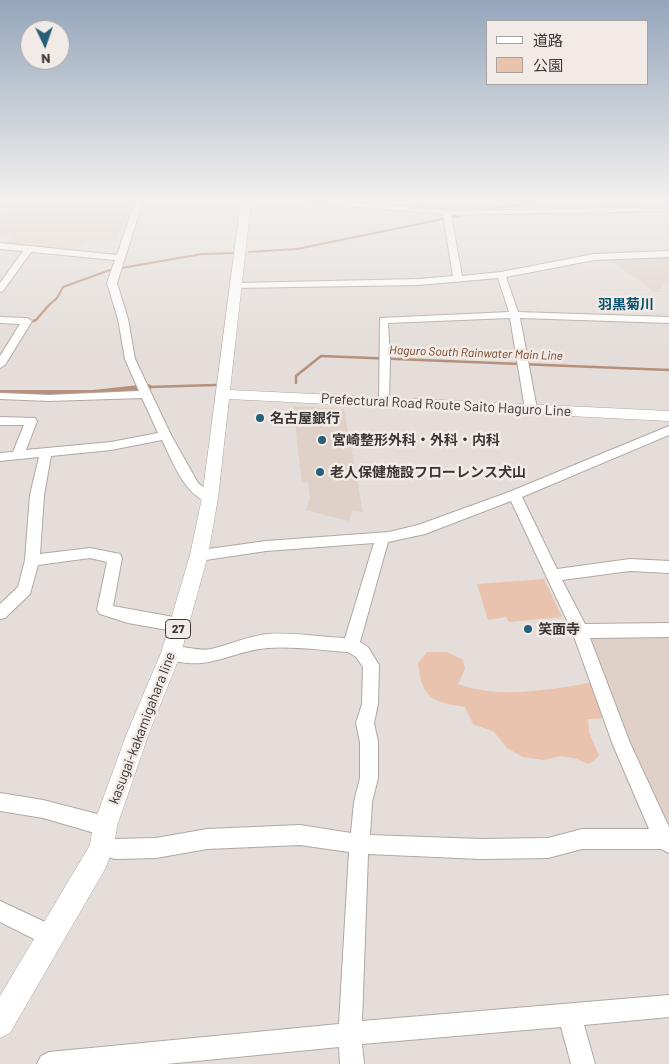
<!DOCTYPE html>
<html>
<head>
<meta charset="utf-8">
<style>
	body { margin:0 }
	#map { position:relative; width:669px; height:1064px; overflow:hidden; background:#e4ddd9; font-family:Barlow,"Noto Sans JP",sans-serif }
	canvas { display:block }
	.legend { position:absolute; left:486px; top:20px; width:162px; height:65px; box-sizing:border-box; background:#f2eae6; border:1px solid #a8a29f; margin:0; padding:6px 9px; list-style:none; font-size:15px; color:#393634 }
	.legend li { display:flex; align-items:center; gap:10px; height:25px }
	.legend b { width:25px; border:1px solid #a8a29f }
	.north { position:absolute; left:20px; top:20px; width:50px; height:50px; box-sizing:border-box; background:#f2eae6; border:1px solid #a8a29f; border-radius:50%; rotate:177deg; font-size:14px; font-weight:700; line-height:20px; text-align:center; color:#393634 }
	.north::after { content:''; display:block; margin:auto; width:18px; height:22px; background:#265f79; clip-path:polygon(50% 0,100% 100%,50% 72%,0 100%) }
</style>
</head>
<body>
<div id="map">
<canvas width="669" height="1064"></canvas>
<ul class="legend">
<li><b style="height:6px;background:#fff"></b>道路</li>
<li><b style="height:14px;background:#e9c3ae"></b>公園</li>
</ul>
<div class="north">N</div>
</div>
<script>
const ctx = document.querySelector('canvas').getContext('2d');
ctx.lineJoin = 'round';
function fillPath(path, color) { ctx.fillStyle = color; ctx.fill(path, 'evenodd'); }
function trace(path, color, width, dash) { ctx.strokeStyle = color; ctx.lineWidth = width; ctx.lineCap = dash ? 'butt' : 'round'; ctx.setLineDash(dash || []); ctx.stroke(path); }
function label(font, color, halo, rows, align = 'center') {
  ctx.font = font + ' Barlow,"Noto Sans JP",sans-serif'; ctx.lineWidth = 5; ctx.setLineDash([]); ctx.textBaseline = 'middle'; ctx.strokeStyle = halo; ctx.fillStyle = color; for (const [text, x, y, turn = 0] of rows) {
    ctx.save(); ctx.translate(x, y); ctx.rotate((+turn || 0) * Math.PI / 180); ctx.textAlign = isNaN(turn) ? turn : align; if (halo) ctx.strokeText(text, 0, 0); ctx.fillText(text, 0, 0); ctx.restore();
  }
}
const built = new Path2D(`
	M 1,201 L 133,201 L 117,242 L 87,240 L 76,252 L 2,245 L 12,236 L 0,235 Z
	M 669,256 L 669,282 L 663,284 L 662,289 L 659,289 L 661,292 L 654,292 L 608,258 Z
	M 293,406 L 344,409 L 363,512 L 352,511 L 349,521 L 306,510 L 310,498 L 308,482 L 302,483 Z
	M 592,635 L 669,635 L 669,837 L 663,829 L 589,642 Z`);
const green = new Path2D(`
	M 544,579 L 562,617 L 509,622 L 506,617 L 488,620 L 477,584 Z
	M 427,652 L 447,652 L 463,660 L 465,669 L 458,684 C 498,699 548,690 589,683 L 599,691 L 607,718 L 588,719 L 589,732 L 599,756 L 589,764 L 574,758 L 559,756 L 544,760 L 523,757 L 507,748 L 494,732 L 473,724 L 465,707 C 432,702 422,699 418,663 Z`);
const streamFar1 = new Path2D(`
	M 483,211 L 536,201
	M 249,252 L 297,249 L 467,214
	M 48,306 L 57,298 L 63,287 L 110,270 L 202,254 L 235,253`);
const stream = new Path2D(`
	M 28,323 L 36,320 L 49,305
	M 296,383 L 296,376 L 321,356 L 669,370
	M 148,387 L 215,385`);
const canal = new Path2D(`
	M 148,384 L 151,385 L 151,389 C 102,401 50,397 0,396 L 0,390 L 93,390 Z`);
const minor = new Path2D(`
	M 135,201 L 143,201 L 117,283 L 128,319 L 135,359 L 171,435 L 198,483 L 217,498 L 210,503 C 184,495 173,462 162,440 L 111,450 L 51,456 L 44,495 L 40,554 L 90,548 L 120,554 L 122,558 L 113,606 L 179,618 L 184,620 L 187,625 L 184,630 L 179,632 L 128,623 L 100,614 L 97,610 L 107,562 L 90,558 L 38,565 L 30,594 L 5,618 L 0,619 L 0,604 L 18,587 L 25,560 L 30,495 L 39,457 L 0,461 L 0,453 L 13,452 L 24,425 L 0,425 L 0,417 L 35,418 L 37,421 L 26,450 L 111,442 L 158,433 L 142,398 L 49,401 L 0,399 L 0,393 L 49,395 L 139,391 L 125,359 L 118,319 L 107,283 L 115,260 L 31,252 L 3,291 L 0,292 L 0,283 L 23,251 L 0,249 L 0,243 L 117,255 Z
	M 310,201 L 342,201 L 456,211 L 669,207 L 669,211 L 451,215 L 462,276 L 501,272 L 594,254 L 669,251 L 669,257 L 594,260 L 506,277 L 518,312 L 669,317 L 669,323 L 520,318 L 537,409 L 531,413 L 525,409 L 510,318 L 388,323 L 390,359 L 389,402 L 387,404 L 379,404 L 380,318 L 509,312 L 498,278 L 419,285 L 234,288 L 234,284 L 237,283 L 419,279 L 453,276 L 443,214 L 314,203 Z
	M 0,317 L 27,318 L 32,321 L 5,365 L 0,368 L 0,356 L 20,324 L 0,323 Z
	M 669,426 L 669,435 L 522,497 L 557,569 L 630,559 L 669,561 L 669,573 L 630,571 L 562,580 L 585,624 L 669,623 L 669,637 L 590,638 L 630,743 L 669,827 L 669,853 L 661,849 L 582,849 L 548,858 L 481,859 L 368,854 L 362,1021 L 669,995 L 669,1017 L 584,1025 L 595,1064 L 571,1064 L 561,1027 L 362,1044 L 364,1064 L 340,1064 L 339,1047 L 166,1064 L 37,1064 L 41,1056 L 49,1052 L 339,1024 L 349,852 L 300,845 L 207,849 L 156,858 L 115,859 L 95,853 L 92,846 L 95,839 L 102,836 L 115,839 L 156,838 L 207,829 L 300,825 L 351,833 L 354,802 L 360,778 L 360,742 L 356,723 L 362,704 L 363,667 L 356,657 L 348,652 C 322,650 293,646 267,648 C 227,652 208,673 165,658 L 163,653 L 165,648 C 179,643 196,652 211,649 C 230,645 247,636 268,634 C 293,632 320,637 345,638 L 374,543 L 266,551 L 199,561 L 194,559 L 192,555 L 194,551 L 266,541 L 389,532 L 418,525 L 509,492 ZM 511,501 L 572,631 L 613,745 L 649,829 L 582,829 L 548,838 L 481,839 L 370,835 L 372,802 L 378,778 L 378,742 L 374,723 L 378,704 L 379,665 L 368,647 L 360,642 L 388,542 L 425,534 Z
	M 0,793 L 43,800 L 105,816 L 112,819 L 115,826 L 112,833 L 105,836 L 43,818 L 0,811 Z
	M 0,901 L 60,929 L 63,937 L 60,945 L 52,948 L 0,922 Z`);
const major = new Path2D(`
	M 241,201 L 251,201 L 230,390 L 669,411 L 669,421 L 229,399 L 218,498 L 208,555 L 181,653 L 149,733 L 117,826 L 114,846 L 105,869 L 10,1033 L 0,1038 L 0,996 L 90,845 L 93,826 L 127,733 L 161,653 L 190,555 L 202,498 Z`);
const markers = [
	[260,418,5,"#265f79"],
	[322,440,5,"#265f79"],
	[320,472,5,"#265f79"],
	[528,629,5,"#265f79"]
];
const farWaternames = [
	["Haguro South Rainwater Main Line",476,353,2]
];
const shields = [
	[178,629,25]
];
const shieldNames = [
	["27",178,629]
];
const farQuarternames = [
	["羽黒菊川",626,304]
];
const streetNames = [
	["Prefectural Road Route Saito Haguro Line",446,405,3],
	["kasugai-kakamigahara line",142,728,-69]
];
const poiNames = [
	["名古屋銀行",270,418],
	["宮崎整形外科・外科・内科",332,440],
	["老人保健施設フローレンス犬山",330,472],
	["笑面寺",538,629]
];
fillPath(built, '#e0d1c8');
fillPath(green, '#e9c3ae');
trace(streamFar1, '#b6907b', 2);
trace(stream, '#b6907b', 2.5);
fillPath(canal, '#b6907b');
trace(minor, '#afa8a4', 2);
trace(major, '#afa8a4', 1);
fillPath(minor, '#fff');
fillPath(major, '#fff');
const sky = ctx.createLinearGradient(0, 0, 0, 350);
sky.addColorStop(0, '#94a6bc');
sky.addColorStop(0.57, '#f3f0ee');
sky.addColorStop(1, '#f3f0ee00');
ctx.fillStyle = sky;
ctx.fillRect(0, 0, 669, 350);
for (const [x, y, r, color] of markers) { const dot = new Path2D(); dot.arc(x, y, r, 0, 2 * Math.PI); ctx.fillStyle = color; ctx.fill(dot); trace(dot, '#f2eae6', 2); }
label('italic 12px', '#744121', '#f2eae6', farWaternames);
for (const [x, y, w] of shields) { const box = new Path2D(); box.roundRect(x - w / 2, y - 9.5, w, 19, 4); ctx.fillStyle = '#f2eae6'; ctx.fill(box); trace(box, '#393634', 1); }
label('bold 12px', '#393634', null, shieldNames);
label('bold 14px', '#06516d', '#f2eae6', farQuarternames);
label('14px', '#393634', '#f2eae6', streetNames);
label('bold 14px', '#393634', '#f2eae6', poiNames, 'left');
</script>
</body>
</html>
